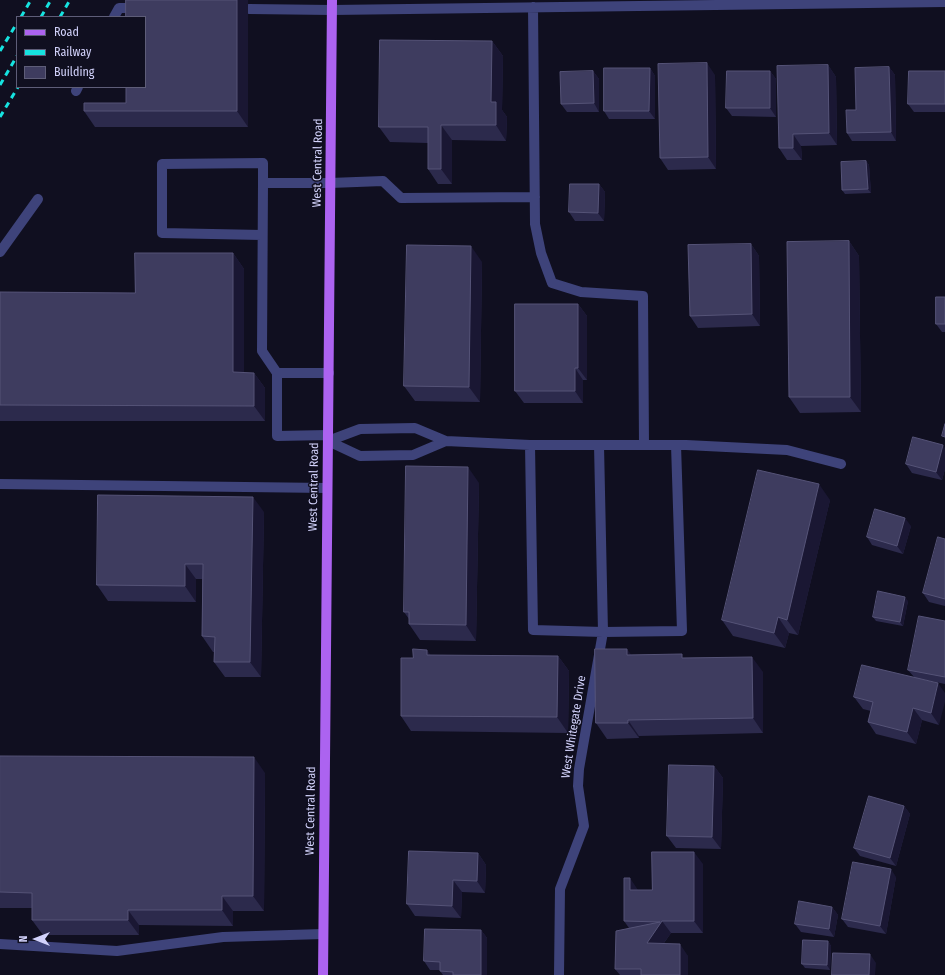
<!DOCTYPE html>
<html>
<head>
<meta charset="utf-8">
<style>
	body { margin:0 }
	#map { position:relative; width:945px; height:975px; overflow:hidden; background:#100f20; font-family:"Fira Sans Condensed",sans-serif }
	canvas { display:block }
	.legend { position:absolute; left:16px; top:16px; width:130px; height:72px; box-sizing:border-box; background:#100f20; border:1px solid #5e5d78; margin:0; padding:5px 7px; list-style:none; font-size:12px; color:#d2d2fb }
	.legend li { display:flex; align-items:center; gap:8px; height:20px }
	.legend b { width:20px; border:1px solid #5e5d78 }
	.north { position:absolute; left:16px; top:919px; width:40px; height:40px; -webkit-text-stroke:3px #100f20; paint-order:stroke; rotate:270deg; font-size:11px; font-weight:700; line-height:16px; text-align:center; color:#d2d2fb }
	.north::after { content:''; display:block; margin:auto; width:14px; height:18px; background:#d2d2fb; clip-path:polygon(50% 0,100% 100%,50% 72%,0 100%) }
</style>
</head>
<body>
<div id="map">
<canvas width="945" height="975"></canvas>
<ul class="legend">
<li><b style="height:5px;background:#ac63f0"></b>Road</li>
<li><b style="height:5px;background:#16e3e0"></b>Railway</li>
<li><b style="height:11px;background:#3e3c5f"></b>Building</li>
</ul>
<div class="north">N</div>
</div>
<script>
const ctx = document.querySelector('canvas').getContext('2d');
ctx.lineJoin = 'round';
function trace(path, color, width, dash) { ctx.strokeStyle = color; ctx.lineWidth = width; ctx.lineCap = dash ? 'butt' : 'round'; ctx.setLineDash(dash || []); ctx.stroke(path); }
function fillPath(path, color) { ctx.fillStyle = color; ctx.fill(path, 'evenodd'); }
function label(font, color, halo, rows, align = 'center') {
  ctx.font = font + ' "Fira Sans Condensed",sans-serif'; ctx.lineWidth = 3; ctx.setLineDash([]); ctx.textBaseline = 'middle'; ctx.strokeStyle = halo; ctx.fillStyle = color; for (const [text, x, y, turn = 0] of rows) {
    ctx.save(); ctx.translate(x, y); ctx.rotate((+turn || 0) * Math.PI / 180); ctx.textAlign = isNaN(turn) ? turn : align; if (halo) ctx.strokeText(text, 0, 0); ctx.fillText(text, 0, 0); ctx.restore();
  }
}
const minor = new Path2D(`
	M 533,7 L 535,224 L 541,253 L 552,283 L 581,292 L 643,296 L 644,445
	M 249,9 L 332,10 L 945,2
	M 114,17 L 119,8 L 136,8
	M 76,91 L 78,87
	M 263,183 L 262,351 L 277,373 L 329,373
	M 262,235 L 162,233 L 162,164 L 263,163 L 263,183 L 330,183 L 383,181 L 401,198 L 535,197
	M 0,252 L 38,199
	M 277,373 L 277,436 L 328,435
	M 328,441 L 360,429 L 415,428 L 446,441 L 530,445 L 686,445 L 787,450 L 841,464
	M 328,441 L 360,456 L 413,455 L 446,441
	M 530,445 L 533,630 L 603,632 L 682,631 L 676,445
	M 0,484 L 327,488
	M 0,944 L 117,951 L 223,937 L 323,934
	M 559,975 L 560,889 L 584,826 L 578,786 L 579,769 L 603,632 L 599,445`);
const major = new Path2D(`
	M 323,975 L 332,0`);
const rail = new Path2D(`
	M 21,17 L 31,0
	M 41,17 L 51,0
	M 60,17 L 70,0
	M 0,51 L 17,23
	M 0,85 L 17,56
	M 0,117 L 18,87`);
const wall = new Path2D(`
	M 248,0 L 248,127 L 95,127 L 84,111 L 126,103 Z
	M 492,41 L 503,56 L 502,110 L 507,117 L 506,141 L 452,140 L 452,184 L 438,184 L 428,169 L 428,143 L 390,142 L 379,127 Z
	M 828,65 L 836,77 L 837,145 L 801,146 L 802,160 L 787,160 L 779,148 Z
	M 889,67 L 895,75 L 896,141 L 852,141 L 847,133 L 856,110 Z
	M 650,68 L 655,76 L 655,119 L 609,119 L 604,111 Z
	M 593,71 L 599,79 L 599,112 L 567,112 L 561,104 Z
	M 770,71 L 776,79 L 776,117 L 732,116 L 726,108 Z
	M 945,71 L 945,112 L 914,112 L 908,104 Z
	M 715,75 L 716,169 L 668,170 L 660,158 Z
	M 866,161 L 869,165 L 871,193 L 845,194 L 842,190 Z
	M 599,184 L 605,192 L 604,221 L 575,221 L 569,212 Z
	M 849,241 L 859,256 L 861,412 L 800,413 L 789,397 Z
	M 751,244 L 759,256 L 760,326 L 698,328 L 690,316 Z
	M 233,253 L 244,269 L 244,373 L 254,373 L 265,388 L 265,421 L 0,421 L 0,292 L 135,293 Z
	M 482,262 L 480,402 L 415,401 L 404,386 Z
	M 945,297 L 945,332 L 942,332 L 936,324 Z
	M 578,304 L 587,316 L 587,380 L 583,380 L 583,403 L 524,403 L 515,391 Z
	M 945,448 L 945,469 L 942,480 L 912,473 L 906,464 Z
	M 479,483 L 476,641 L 420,640 L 409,624 L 409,619 L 404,612 Z
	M 830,500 L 798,635 L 789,633 L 785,648 L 733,636 L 722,620 Z
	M 264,512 L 261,677 L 225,677 L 214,662 L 214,652 L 213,652 L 202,636 L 202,579 L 196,579 L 196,602 L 108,601 L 97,585 Z
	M 911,526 L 903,554 L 872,545 L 867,537 Z
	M 945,539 L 945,606 L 929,602 L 923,593 Z
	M 908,601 L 903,626 L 876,621 L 873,617 Z
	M 945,621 L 945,684 L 921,679 L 939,725 L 922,720 L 916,744 L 876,734 L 868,722 L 871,711 L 863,709 L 854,697 L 914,677 L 908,670 Z
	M 430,655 L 558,656 L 569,671 L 568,733 L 411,731 L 401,716 L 413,658 Z
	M 632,655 L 684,658 L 763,672 L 763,733 L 639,736 L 639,738 L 607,739 L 596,723 Z
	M 0,756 L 265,773 L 264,911 L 233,911 L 233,926 L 139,925 L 139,935 L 43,935 L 32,920 L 32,908 L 0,908 Z
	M 714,766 L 723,778 L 721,849 L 676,848 L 667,836 Z
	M 904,806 L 910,814 L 896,866 L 860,856 L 854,848 Z
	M 478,853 L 486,865 L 485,893 L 462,892 L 461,918 L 415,916 L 407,904 Z
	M 703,864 L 703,933 L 671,933 L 664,943 L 688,956 L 688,975 L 620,975 L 615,969 L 629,928 L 624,921 L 638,890 L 652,890 Z
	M 896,877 L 886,934 L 848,927 L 842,919 Z
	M 832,907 L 838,915 L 834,937 L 801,932 L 795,924 Z
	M 481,930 L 487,938 L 487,975 L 443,975 L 440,971 L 440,970 L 430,970 L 424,961 Z
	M 828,941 L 831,946 L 830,970 L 805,968 L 802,964 Z`);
const shadedWall = new Path2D(`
	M 237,0 L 248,0 L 248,127 L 237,111 Z
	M 492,41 L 503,56 L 502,110 L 507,117 L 506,141 L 496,125 L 491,102 Z
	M 707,63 L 715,75 L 716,169 L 708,157 Z
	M 828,65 L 836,77 L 837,145 L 829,133 Z
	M 889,67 L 895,75 L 896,141 L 891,132 Z
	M 650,68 L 655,76 L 655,119 L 649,111 Z
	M 593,71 L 599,79 L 599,112 L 594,103 Z
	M 770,71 L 776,79 L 776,117 L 770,108 Z
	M 441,125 L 452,140 L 452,184 L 441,169 Z
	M 793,134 L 801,146 L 802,160 L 793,148 Z
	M 866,161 L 869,165 L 871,193 L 868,189 Z
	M 599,184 L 605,192 L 604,221 L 598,213 Z
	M 849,241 L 859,256 L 861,412 L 850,397 Z
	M 751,244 L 759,256 L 760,326 L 752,314 Z
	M 471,246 L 482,262 L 480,402 L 469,387 Z
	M 233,253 L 244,269 L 244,388 L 233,372 Z
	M 578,304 L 587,316 L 587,380 L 578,368 Z
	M 575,368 L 583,380 L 583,403 L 575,391 Z
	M 254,373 L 265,388 L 265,421 L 254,406 Z
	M 943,445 L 945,448 L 945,469 L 942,480 L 936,472 Z
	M 468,467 L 479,483 L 476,641 L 466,625 Z
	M 819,484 L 830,500 L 798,635 L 787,620 Z
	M 253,497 L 264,512 L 261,677 L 250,662 Z
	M 905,518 L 911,526 L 903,554 L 897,546 Z
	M 185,564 L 196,579 L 196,602 L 185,586 Z
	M 905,597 L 908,601 L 903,626 L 900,622 Z
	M 778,617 L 789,633 L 785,648 L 774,633 Z
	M 627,649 L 638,664 L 627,655 Z
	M 427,650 L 438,665 L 427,655 Z
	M 558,656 L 569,671 L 568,733 L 557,717 Z
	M 752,657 L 763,672 L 763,733 L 753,718 Z
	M 938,683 L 945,693 L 945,702 L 939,725 L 931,713 Z
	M 913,708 L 922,720 L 916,744 L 907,732 Z
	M 628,720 L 639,736 L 639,738 L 628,723 Z
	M 254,757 L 265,773 L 264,911 L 253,896 Z
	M 714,766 L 723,778 L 721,849 L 712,837 Z
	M 904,806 L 910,814 L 896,866 L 890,858 Z
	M 694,852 L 703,864 L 703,933 L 694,921 Z
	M 478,853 L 486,865 L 485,893 L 477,881 Z
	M 891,869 L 896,877 L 886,934 L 880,926 Z
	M 630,878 L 638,890 L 630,890 Z
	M 453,880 L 462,892 L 461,918 L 452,906 Z
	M 222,896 L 233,911 L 233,926 L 222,910 Z
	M 832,907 L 838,915 L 834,937 L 829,929 Z
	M 128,910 L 139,925 L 139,935 L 128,920 Z
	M 662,921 L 671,933 L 655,955 L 647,943 Z
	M 481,930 L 487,938 L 487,975 L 481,975 Z
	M 828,941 L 831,946 L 830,970 L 827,965 Z
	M 680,944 L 688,956 L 688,975 L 680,975 Z
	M 870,954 L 876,963 L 875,975 L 869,975 Z`);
const building = new Path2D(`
	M 126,0 L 237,0 L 237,111 L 84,111 L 84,103 L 126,103 L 126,87 L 145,87 L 145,17 L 126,17 Z
	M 380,40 L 492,41 L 491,102 L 496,102 L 496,125 L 441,125 L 441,169 L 428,169 L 428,127 L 379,127 Z
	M 707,63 L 708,157 L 660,158 L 658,64 Z
	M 828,65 L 829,133 L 793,134 L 793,148 L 779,148 L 777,66 Z
	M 889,67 L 891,132 L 847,133 L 846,110 L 856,110 L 855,68 Z
	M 604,68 L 650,68 L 649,111 L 604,111 Z
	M 593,71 L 594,103 L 561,104 L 560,72 Z
	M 727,71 L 770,71 L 770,108 L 726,108 Z
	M 909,71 L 945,71 L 945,104 L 908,104 Z
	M 866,161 L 868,189 L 842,190 L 841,162 Z
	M 570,184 L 599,184 L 598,213 L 569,212 Z
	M 849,241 L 850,397 L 789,397 L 787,242 Z
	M 751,244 L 752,314 L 690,316 L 688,245 Z
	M 407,245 L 471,246 L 469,387 L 404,386 Z
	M 135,253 L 233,253 L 233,372 L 254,373 L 254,406 L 0,405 L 0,292 L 135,293 Z
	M 936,297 L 945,297 L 945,324 L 936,324 Z
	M 515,304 L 578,304 L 578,368 L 575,368 L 575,391 L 515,391 Z
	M 945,424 L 945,437 L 942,436 Z
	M 913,437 L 943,445 L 936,472 L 906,464 Z
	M 406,466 L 468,467 L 466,625 L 409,624 L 409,612 L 404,612 Z
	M 758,470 L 819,484 L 787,620 L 778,617 L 774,633 L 722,620 Z
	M 98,495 L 253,497 L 250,662 L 214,662 L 215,637 L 202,636 L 203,564 L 185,564 L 185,586 L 97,585 Z
	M 875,509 L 905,518 L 897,546 L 867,537 Z
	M 938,537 L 945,539 L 945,599 L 923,593 Z
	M 878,591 L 905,597 L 900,622 L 873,617 Z
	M 919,616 L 945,621 L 945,677 L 908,670 Z
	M 413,649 L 427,650 L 427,655 L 558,656 L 557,717 L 401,716 L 401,658 L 413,658 Z
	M 595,649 L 627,649 L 627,655 L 682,654 L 682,658 L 752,657 L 753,718 L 628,720 L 628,723 L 596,723 Z
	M 862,665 L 938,683 L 931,713 L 913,708 L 907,732 L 868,722 L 873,702 L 854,697 Z
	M 0,756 L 254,757 L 253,896 L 222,896 L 222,910 L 128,910 L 128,920 L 32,920 L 32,893 L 0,892 Z
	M 669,765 L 714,766 L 712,837 L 667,836 Z
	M 869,796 L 904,806 L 890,858 L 854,848 Z
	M 409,851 L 478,853 L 477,881 L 453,880 L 452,906 L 407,904 Z
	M 652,852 L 694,852 L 694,921 L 662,921 L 647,943 L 680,944 L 680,975 L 641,975 L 641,969 L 615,969 L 616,931 L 660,922 L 624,921 L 624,878 L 630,878 L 630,890 L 652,890 Z
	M 853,862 L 891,869 L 880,926 L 842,919 Z
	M 799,901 L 832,907 L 829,929 L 795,924 Z
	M 425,929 L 481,930 L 481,975 L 453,975 L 453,972 L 440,971 L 440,962 L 424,961 Z
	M 803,940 L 828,941 L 827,965 L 802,964 Z
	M 833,953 L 870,954 L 869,975 L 832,975 Z`);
const streetNames = [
	["West Central Road",318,163,-89],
	["West Central Road",314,487,-89],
	["West Whitegate Drive",574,727,-81],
	["West Central Road",311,811,-89]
];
trace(minor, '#3e437a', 10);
trace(major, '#ac63f0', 10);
trace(rail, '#16e3e0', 3, [6, 5]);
fillPath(wall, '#2c2a4c');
fillPath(shadedWall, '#1a1733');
fillPath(building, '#3e3c5f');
trace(building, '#555377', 1);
label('12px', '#d2d2fb', '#100f20', streetNames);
</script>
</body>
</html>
